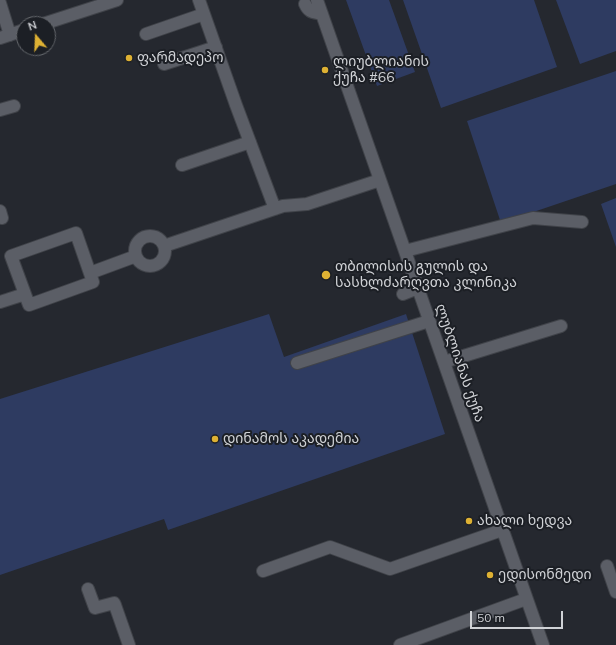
<!DOCTYPE html>
<html>
<head>
<meta charset="utf-8">
<style>
	body { margin:0 }
	#map { position:relative; width:616px; height:645px; overflow:hidden; background:#25282f; font-family:Mulish,sans-serif }
	canvas { display:block }
	.north { position:absolute; left:16px; top:16px; width:40px; height:40px; box-sizing:border-box; background:#1c1f25; border:1px solid #64676c; border-radius:50%; rotate:341deg; font-size:11px; font-weight:700; line-height:16px; text-align:center; color:#d0d2d6 }
	.north::after { content:''; display:block; margin:auto; width:14px; height:18px; background:#deb133; clip-path:polygon(50% 0,100% 100%,50% 72%,0 100%) }
	.scale { position:absolute; left:470px; top:611px; width:93px; height:18px; box-sizing:border-box; border:2px solid #d0d2d6; border-top:0; padding-left:5px; font-size:12px; line-height:14px; white-space:nowrap; color:#d0d2d6; -webkit-text-stroke:3px #1c1f25; paint-order:stroke }
</style>
</head>
<body>
<div id="map">
<canvas width="616" height="645"></canvas>
<div class="north">N</div>
<div class="scale">50 m</div>
</div>
<script>
const ctx = document.querySelector('canvas').getContext('2d');
ctx.lineJoin = 'round';
function fillPath(path, color) { ctx.fillStyle = color; ctx.fill(path, 'evenodd'); }
function trace(path, color, width, dash) { ctx.strokeStyle = color; ctx.lineWidth = width; ctx.lineCap = dash ? 'butt' : 'round'; ctx.setLineDash(dash || []); ctx.stroke(path); }
function label(font, color, halo, rows, align = 'center') {
  ctx.font = font + ' Mulish,"Noto Sans Georgian",sans-serif'; ctx.lineWidth = 4; ctx.setLineDash([]); ctx.textBaseline = 'middle'; ctx.strokeStyle = halo; ctx.fillStyle = color; for (const [text, x, y, turn = 0] of rows) {
    ctx.save(); ctx.translate(x, y); ctx.rotate((+turn || 0) * Math.PI / 180); ctx.textAlign = isNaN(turn) ? turn : align; if (halo) ctx.strokeText(text, 0, 0); ctx.fillText(text, 0, 0); ctx.restore();
  }
}
const green = new Path2D(`
	M 346,0 L 389,0 L 415,72 L 377,86 Z
	M 403,0 L 534,0 L 557,67 L 441,108 Z
	M 556,0 L 616,0 L 616,51 L 580,64 Z
	M 616,71 L 616,184 L 501,223 L 467,121 Z
	M 616,198 L 616,247 L 601,204 Z
	M 269,314 L 284,357 L 406,314 L 445,434 L 168,530 L 164,519 L 0,575 L 0,399 Z`);
const minor = new Path2D(`
	M 199,0 L 236,105 L 275,209
	M 317,0 L 543,645
	M 0,3 L 10,35
	M 305,4 C 309,13 313,12 322,14
	M 43,24 L 117,0
	M 146,34 L 204,14
	M 0,38 L 24,30
	M 164,64 L 216,47
	M 0,110 L 14,106
	M 182,165 L 250,142
	M 0,211 L 2,218
	M 76,233 L 93,282 L 29,305 L 11,256 Z
	M135 251a15 15 0 1 1 30 0a15 15 0 1 1-30 0Z
	M 164,246 L 283,206 L 307,204 L 380,180
	M 405,251 L 533,218 L 582,222
	M 90,273 L 136,256
	M 403,294 L 418,288
	M 0,302 L 25,294
	M 444,362 L 561,326
	M 297,363 L 429,321
	M 607,566 L 616,592
	M 263,571 L 330,547 L 390,569 L 502,530
	M 88,589 L 95,608 L 114,603 L 115,605 L 129,645
	M 400,645 L 526,599`);
const markers = [
	[129,58,4,"#deb133"],
	[325,70,4,"#deb133"],
	[326,275,5,"#deb133"],
	[215,439,4,"#deb133"],
	[469,521,4,"#deb133"],
	[490,575,4,"#deb133"]
];
const poiNames = [
	["ფარმადეპო",137,58],
	["ლიუბლიანის",333,62],
	["ქუჩა #66",333,78],
	["თბილისის გულის და",335,267],
	["სასხლძარღვთა კლინიკა",335,283],
	["დინამოს აკადემია",223,439],
	["ახალი ხედვა",477,521],
	["ედისონმედი",498,575]
];
const streetNames = [
	["ლუბლიანას ქუჩა",460,363,71]
];
fillPath(green, '#2e3b61');
trace(minor, '#404349', 14);
trace(minor, '#5b5e66', 12);
for (const [x, y, r, color] of markers) { const dot = new Path2D(); dot.arc(x, y, r, 0, 2 * Math.PI); ctx.fillStyle = color; ctx.fill(dot); trace(dot, '#1c1f25', 1.5); }
label('14px', '#d0d2d6', '#1c1f25', poiNames, 'left');
label('14px', '#d0d2d6', '#1c1f25', streetNames);
</script>
</body>
</html>
